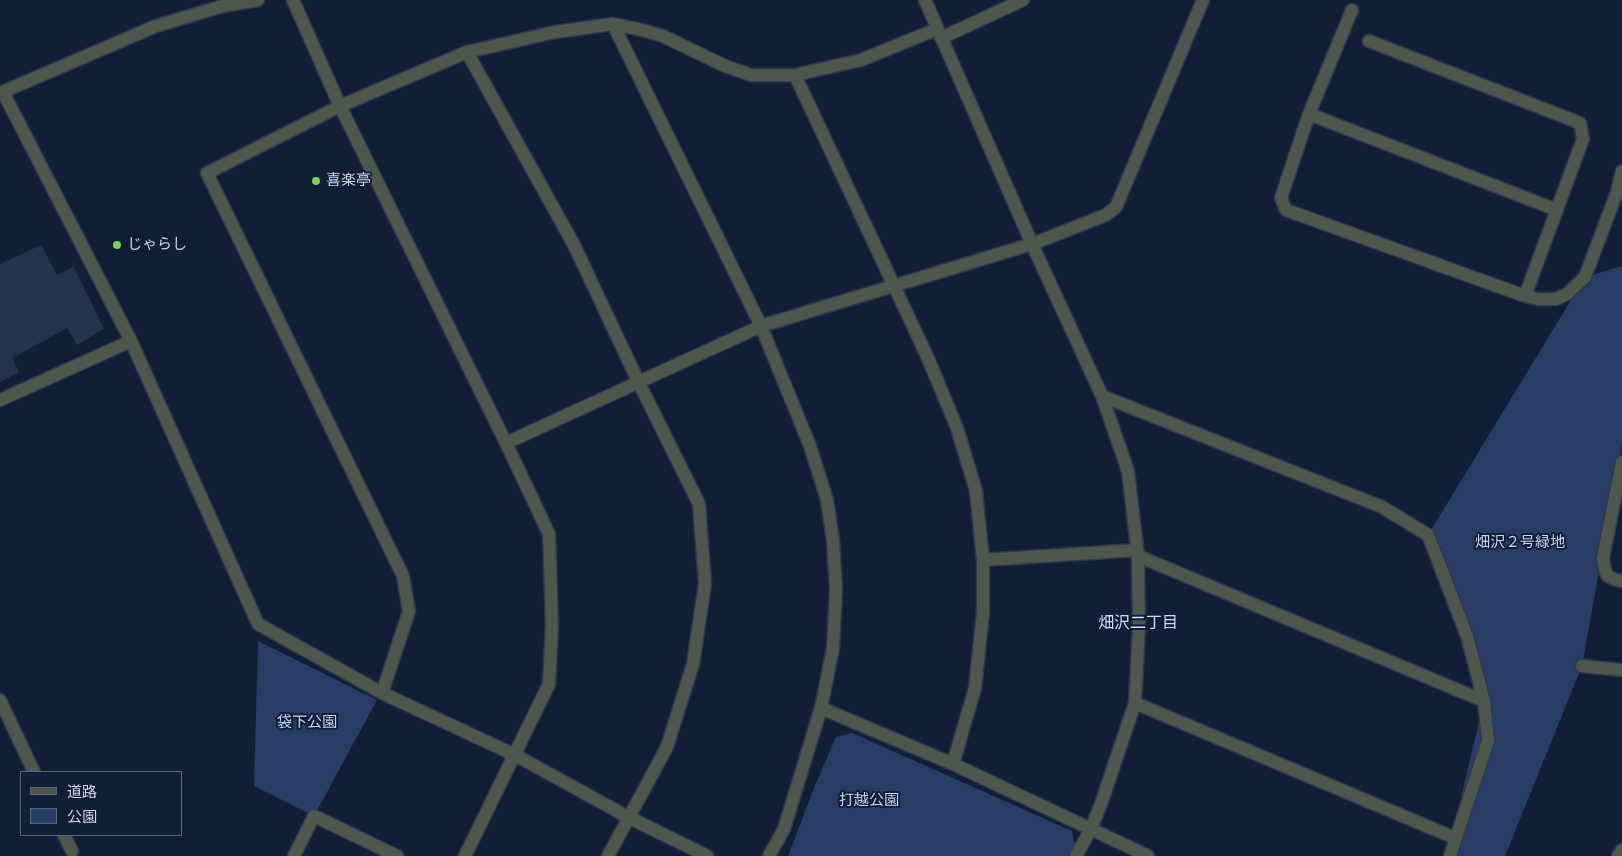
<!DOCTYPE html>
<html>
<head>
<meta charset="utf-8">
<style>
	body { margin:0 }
	#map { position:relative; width:1622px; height:856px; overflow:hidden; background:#111e36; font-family:"Fira Sans","Noto Sans JP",sans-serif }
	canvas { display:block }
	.legend { position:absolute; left:20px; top:771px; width:162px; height:65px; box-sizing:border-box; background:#111e36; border:1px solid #5c687c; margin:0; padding:6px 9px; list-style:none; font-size:15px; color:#ccd6e6 }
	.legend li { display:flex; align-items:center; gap:10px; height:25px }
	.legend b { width:25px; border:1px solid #5c687c }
</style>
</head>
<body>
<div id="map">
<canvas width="1622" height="856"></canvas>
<ul class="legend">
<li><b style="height:6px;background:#4e574b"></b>道路</li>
<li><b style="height:14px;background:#273d65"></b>公園</li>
</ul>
</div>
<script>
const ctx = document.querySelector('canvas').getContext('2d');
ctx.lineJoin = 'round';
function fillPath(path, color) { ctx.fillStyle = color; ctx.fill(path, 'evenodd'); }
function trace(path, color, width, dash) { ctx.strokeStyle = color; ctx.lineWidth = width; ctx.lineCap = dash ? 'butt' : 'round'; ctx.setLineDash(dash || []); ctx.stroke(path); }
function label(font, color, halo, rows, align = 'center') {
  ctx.font = font + ' "Fira Sans","Noto Sans JP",sans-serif'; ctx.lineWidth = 4; ctx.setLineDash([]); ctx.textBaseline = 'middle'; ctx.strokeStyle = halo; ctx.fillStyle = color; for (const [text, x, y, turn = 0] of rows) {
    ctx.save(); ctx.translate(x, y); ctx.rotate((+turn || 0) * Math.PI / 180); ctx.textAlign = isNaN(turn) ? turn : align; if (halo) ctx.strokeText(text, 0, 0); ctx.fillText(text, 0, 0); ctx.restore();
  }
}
const green = new Path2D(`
	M 1622,266 L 1622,442 L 1582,666 L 1505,856 L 1447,856 L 1484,701 L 1428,535 L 1585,277 Z
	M 258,641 L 377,700 L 314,816 L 254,786 Z
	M 852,733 L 1072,831 L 1077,854 L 1076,856 L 788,856 L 816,783 L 836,737 Z`);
const building = new Path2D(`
	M 41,245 L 57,275 L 74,267 L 104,329 L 77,345 L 67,328 L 12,358 L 19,372 L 0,382 L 0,264 Z`);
const minor = new Path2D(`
	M 293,0 L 340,106 L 207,173 L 403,576 L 409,611 L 382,693
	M 925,0 L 1032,244 L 1102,396 L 1128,471 L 1138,556 L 1139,628 L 1135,703 L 1101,804 L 1091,829 L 1076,856
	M 1352,10 L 1309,114 L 1281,198 L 1286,210 L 1525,296 L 1538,299 L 1556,299 L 1567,294 L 1585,277 L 1617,192 L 1622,171
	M 613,24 L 761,326 L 810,446 L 827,500 L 833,540 L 836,590 L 833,648 L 821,708 L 784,829 L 769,856
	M 941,38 L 1023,0
	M 1369,41 L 1580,123 L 1583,139 L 1525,296
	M 467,52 L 574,245 L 639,383 L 699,504 L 705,584 L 693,664 L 667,747 L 608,856
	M 795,75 L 927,356 L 957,428 L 976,491 L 983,560 L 983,613 L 975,688 L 953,764
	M 3,92 L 131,341 L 258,624 L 382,693 L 515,755 L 628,817 L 707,856
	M 0,93 L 156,26 L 223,6 L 258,0
	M 1309,114 L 1557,210
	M 1102,396 L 1382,507 L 1428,535 L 1467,636 L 1484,701 L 1488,741 L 1450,856
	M 0,400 L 131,341
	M 506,443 L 761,326 L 1032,244 L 1106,215 L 1116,207 L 1203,0
	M 1622,462 L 1603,558 C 1605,574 1605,578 1622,581
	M 1138,556 L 1484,701
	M 983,560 L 1137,550
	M 1582,666 L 1622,670
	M 0,700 L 34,772
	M 1135,703 L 1455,838
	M 821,708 L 953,764 L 1148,856
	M 64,835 L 72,851
	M 294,856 L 314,816 L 397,856
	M 465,856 L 549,684 L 552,625 L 549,534 L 506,443 L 340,106 L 467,52 L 555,32 L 613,24 L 642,30 L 663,36 L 725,66 L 751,75 L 795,75 L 861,60 L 937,29
	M 1618,856 L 1622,850`);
const markers = [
	[316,181,5,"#79d157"],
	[117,245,5,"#79d157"]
];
const poiNames = [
	["喜楽亭",326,181],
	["じゃらし",127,245]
];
const parkNames = [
	["畑沢２号緑地",1520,543],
	["袋下公園",307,723],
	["打越公園",869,801]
];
const neighbourhoodNames = [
	["畑沢二丁目",1138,624]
];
fillPath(green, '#273d65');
fillPath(building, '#24334c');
trace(minor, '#2b384f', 15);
trace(minor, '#4e574b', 12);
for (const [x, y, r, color] of markers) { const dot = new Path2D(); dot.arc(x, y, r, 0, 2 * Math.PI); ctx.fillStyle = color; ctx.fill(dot); trace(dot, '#111e36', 2); }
label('15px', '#ccd6e6', '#111e36', poiNames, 'left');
label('15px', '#c6d6f3', '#111e36', parkNames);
label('16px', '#c9dcfd', '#111e36', neighbourhoodNames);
</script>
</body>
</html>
